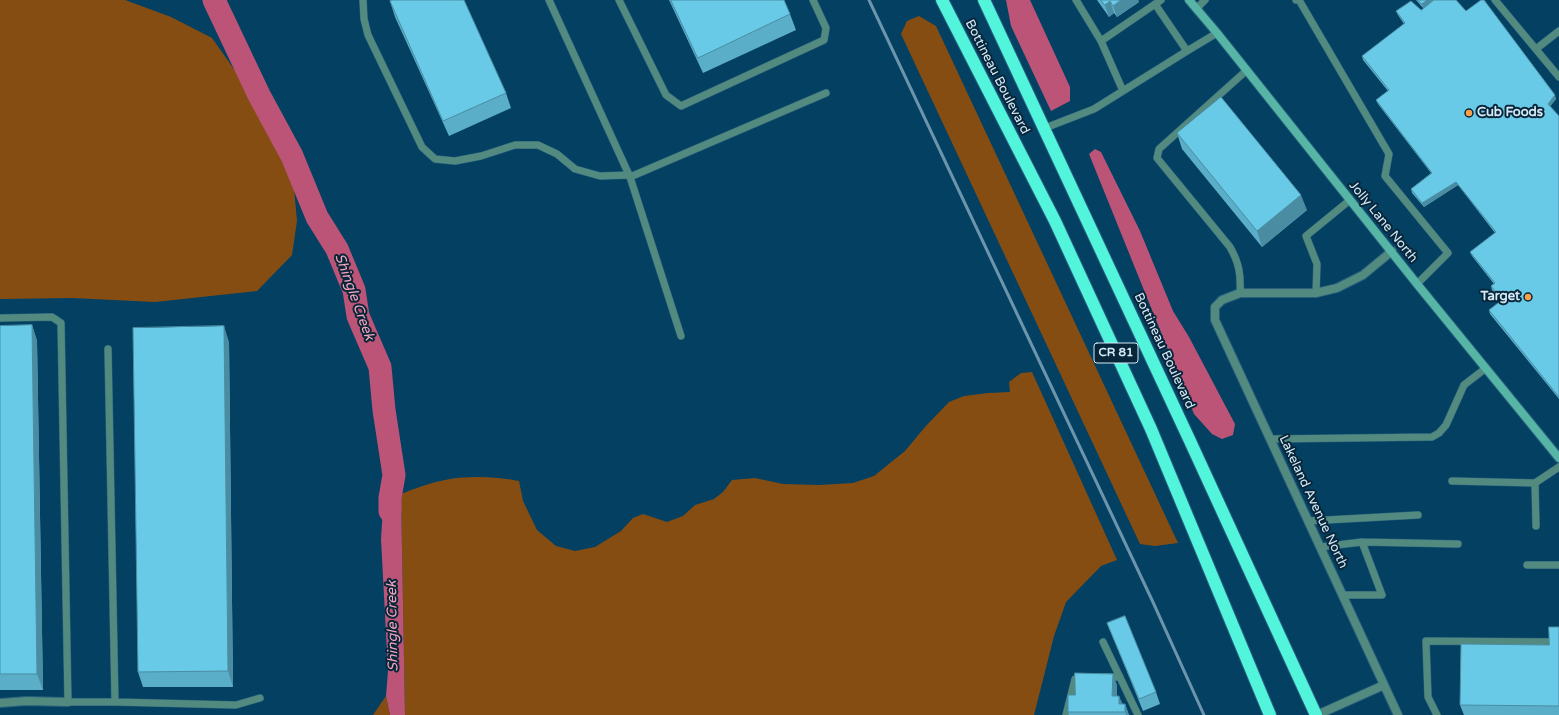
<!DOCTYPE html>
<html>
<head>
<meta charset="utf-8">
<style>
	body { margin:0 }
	canvas { display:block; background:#034062 }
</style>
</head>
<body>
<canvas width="1559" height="715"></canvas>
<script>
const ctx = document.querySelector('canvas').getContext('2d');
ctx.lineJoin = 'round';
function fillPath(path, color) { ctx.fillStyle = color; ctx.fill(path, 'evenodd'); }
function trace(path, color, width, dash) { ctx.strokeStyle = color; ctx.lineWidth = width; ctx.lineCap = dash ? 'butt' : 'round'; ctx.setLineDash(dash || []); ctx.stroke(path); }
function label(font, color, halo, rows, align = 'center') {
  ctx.font = font + ' "Varela Round",sans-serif'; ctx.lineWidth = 4; ctx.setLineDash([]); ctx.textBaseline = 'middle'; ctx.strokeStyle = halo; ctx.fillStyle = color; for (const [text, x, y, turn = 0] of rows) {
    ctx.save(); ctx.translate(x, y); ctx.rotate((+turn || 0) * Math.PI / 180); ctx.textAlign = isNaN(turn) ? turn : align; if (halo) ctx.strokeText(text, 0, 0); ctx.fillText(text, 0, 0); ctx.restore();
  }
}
const green = new Path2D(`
	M 0,0 L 125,0 L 171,17 L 212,38 L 253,96 L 294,188 L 297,221 L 292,255 L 257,291 L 155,302 L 72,298 L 0,299 Z
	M 919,16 L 936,26 L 1178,543 L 1155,546 L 1140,544 L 901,34 L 907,21 Z
	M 1032,372 L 1117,560 L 1101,566 L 1066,602 L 1054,636 L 1034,715 L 405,715 L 401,494 C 415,488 430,483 445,480 C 469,475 496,477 519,481 L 523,501 L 537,530 L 556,546 L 575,551 L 595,547 L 621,531 L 633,518 L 643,514 L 667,522 L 683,516 L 695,505 L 714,499 L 723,492 L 732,480 L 755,478 L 783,484 L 819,485 L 853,483 L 874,476 L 905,451 L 925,427 L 949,402 L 964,396 L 988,393 L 1010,392 L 1009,382 L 1021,373 Z
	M 386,696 L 390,715 L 373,715 Z`);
const water = new Path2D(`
	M 1006,0 L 1030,0 L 1070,87 L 1070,101 L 1051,111 L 1011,26 Z
	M 1095,149 L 1101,152 L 1140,231 L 1173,311 L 1189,337 L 1235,424 L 1233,435 L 1222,439 L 1212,434 L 1194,414 L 1089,154 Z
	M 397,475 L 401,494 L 405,715 L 390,715 L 386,696 L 388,671 L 381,539 L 384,492 Z`);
const river = new Path2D(`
	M 214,0 L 259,95 L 292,156 L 317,217 L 337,249 L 354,290 L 358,316 L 380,367 L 384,410 L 394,475 L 390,498 L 390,511`);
const lane = new Path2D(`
	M 363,0 L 364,19 L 368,35 L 422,147 L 435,159 L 455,161 L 481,156 L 515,145 L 538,145 L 557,154 L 575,169 L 600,176 L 629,175
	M 549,0 L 630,177 L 681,336
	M 619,0 L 666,95 L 681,106 L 824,40 L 826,28 L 813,0
	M 1076,0 L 1101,41 L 1123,91
	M 1296,0 L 1299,0 L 1389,154 L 1385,176 L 1448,253 L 1417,284
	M 1495,0 L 1559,77
	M 1196,9 L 1205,0
	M 1101,41 L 1161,0
	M 1536,49 L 1559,31
	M 1187,51 L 1217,33
	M 1045,128 L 1094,109 L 1187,51 L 1155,4
	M 630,177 L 826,93
	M 1240,293 C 1241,274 1239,263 1230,247 L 1157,158 L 1159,149 L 1247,70
	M 1316,293 L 1317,264 L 1306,236 L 1350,200
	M 0,318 L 52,317 L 61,323 L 68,702 L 115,702 L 236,705 L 260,698
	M 108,349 L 115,702
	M 1271,439 L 1432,437 L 1439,433 L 1446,425 L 1464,385 L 1486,368
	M 1452,481 L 1535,483 L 1559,467
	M 1535,483 L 1536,526
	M 1308,521 L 1418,515
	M 1362,542 L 1458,544
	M 1321,547 L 1362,542 L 1382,595 L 1343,595
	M 1527,565 L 1559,565
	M 1103,642 L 1138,715
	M 1104,677 L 1120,677
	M 1066,715 L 1075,679 L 1084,678
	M 1437,715 L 1428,697 L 1426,641 L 1559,642`);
const street = new Path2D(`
	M 1392,251 L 1363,275 L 1337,288 L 1316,293 L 1240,293 L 1222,300 L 1215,307 L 1215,320 L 1398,715
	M 0,703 L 26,701 L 68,702
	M 1317,715 L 1384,685`);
const secondary = new Path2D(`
	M 1189,0 L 1217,33 L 1417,284 L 1559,458`);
const highway = new Path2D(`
	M 942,0 L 1055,221 L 1151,429 L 1270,715
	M 984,0 L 1190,441 L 1316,715`);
const rail = new Path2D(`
	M 869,0 L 1152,600 L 1204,715`);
const wall = new Path2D(`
	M 669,0 L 784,0 L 790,14 L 796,30 L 703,73 Z
	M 1097,0 L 1138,0 L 1139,2 L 1117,17 L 1114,13 L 1109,17 Z
	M 1416,0 L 1434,0 L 1423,8 Z
	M 390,1 L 506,93 L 511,108 L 449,136 L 395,17 Z
	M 1421,10 L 1466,11 L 1556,99 L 1550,106 L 1559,116 L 1559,399 L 1490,314 L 1489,310 L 1501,301 L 1492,290 L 1491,286 L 1494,284 L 1472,256 L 1470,252 L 1495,233 L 1458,185 L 1424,207 L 1412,193 L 1411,189 L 1431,173 L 1378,104 L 1376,100 L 1388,91 L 1363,60 L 1362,56 L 1404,24 L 1398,15 L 1396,11 Z
	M 1177,133 L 1307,210 L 1262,247 L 1182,149 Z
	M 32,325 L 37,341 L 43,690 L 0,690 L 0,326 Z
	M 229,342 L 233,687 L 143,687 L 138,672 Z
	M 1107,623 L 1156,692 L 1160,704 L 1143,711 Z
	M 1559,627 L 1559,715 L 1464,715 L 1460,705 L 1549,645 Z
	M 1117,685 L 1117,696 L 1122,704 L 1125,704 L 1129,715 L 1069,715 L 1068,712 L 1075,695 Z`);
const shadedWall = new Path2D(`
	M 1121,0 L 1138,0 L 1139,2 L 1117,17 L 1113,6 Z
	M 1427,0 L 1434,0 L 1423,8 L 1422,4 Z
	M 1110,1 L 1114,13 L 1109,17 L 1105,5 Z
	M 1555,95 L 1556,99 L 1549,108 L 1548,104 Z
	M 1456,182 L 1458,185 L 1424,207 L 1422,203 Z
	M 1301,195 L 1307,210 L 1262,247 L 1257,231 Z
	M 32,325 L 37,341 L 43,690 L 37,674 Z
	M 224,326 L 229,342 L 233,687 L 228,671 Z
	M 1113,674 L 1117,685 L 1117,707 L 1112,696 Z
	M 1119,696 L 1124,707 L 1119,704 Z
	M 1125,704 L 1129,715 L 1126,715 L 1125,712 Z`);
const building = new Path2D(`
	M 392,0 L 464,0 L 506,93 L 443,121 L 390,1 Z
	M 671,0 L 784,0 L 790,14 L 698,58 Z
	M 1101,0 L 1121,0 L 1113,6 L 1110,1 L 1105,5 Z
	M 1418,0 L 1427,0 L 1422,4 Z
	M 1434,0 L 1456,0 L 1466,11 L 1481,0 L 1484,0 L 1555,95 L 1548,104 L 1559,116 L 1559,397 L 1489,310 L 1502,300 L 1491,286 L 1495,283 L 1470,252 L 1496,232 L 1456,182 L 1422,203 L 1411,189 L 1432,173 L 1376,100 L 1389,90 L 1362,56 L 1405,23 L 1396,11 L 1411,1 L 1421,10 Z
	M 1221,97 L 1301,195 L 1257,231 L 1177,133 Z
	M 32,325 L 37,674 L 0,674 L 0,326 Z
	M 224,326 L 228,671 L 138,672 L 133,328 Z
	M 1125,616 L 1156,692 L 1139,699 L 1107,623 Z
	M 1549,627 L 1559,627 L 1559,706 L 1460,705 L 1461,644 L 1549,645 Z
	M 1075,673 L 1113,674 L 1112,696 L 1119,696 L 1119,704 L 1125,704 L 1125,712 L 1068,712 L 1068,695 L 1075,695 Z`);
const markers = [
	[1469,113,4,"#f9a04d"],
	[1528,297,4,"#f9a04d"]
];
const shields = [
	[1116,353,44]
];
const shieldNames = [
	["CR 81",1116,353]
];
const streetNames = [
	["Bottineau Boulevard",997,77,63],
	["Jolly Lane North",1383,222,51],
	["Bottineau Boulevard",1164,351,65],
	["Lakeland Avenue North",1313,502,65]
];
const poiNames = [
	["Cub Foods",1477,113],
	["Target",1520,297,"right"]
];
const waterNames = [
	["Shingle Creek",354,297,70],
	["Shingle Creek",393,626,-91]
];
fillPath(green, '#864d12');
fillPath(water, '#bb5477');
trace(river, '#bb5477', 23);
trace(lane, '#295f7d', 8);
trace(street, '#295f7d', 10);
trace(secondary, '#295f7d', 10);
trace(highway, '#295f7d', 14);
trace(lane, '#528a7f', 7);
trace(street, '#528a7f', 8);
trace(secondary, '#56b5a5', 8);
trace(highway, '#52f4db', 12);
trace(rail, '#6c95ad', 3);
fillPath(wall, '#5aaec8');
fillPath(shadedWall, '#4a8da2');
fillPath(building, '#69cae8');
trace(building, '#4a8da2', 1);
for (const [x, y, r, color] of markers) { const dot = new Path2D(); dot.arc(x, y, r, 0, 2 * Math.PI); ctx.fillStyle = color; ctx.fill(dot); trace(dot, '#082639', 1.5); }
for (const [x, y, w] of shields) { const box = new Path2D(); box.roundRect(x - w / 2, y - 10, w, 20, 3); ctx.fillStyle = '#082639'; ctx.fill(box); trace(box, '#d5eaf9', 1); }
label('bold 12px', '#d5eaf9', null, shieldNames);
label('13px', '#d5eaf9', '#082639', streetNames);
label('bold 13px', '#d5eaf9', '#082639', poiNames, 'left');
label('italic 14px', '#f5a4bb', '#082639', waterNames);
</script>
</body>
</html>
